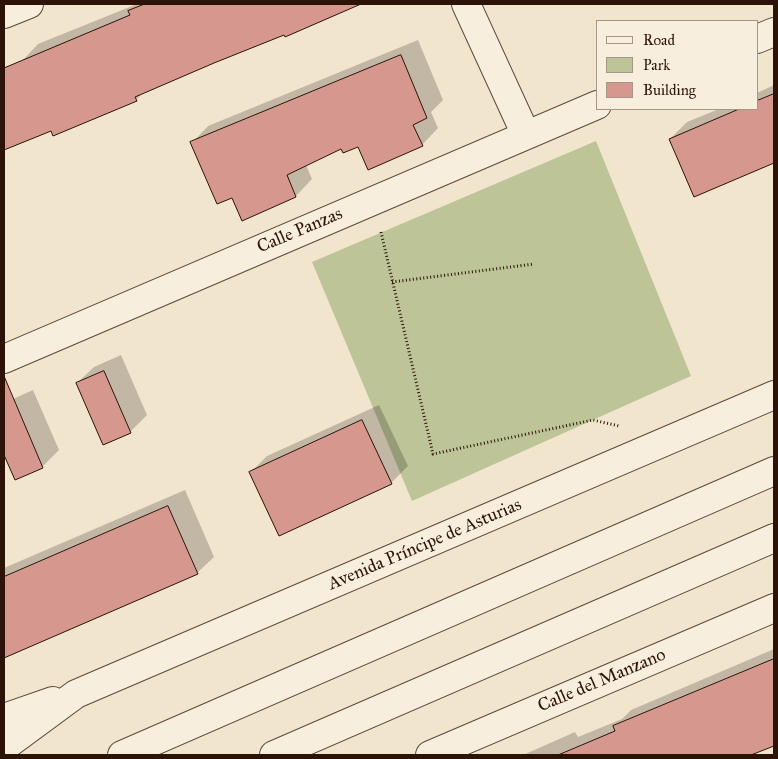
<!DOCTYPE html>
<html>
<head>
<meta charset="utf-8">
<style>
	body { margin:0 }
	#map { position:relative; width:778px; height:759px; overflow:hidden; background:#f2e5cd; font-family:"IM FELL Great Primer",serif }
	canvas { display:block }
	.frame { position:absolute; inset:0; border:5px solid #2c1207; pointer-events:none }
	.legend { position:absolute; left:596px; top:20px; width:162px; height:90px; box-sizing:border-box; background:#f7eede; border:1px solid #a69688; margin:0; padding:6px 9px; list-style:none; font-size:15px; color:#2c1207 }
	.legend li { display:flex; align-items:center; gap:10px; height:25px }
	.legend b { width:25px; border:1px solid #a69688 }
</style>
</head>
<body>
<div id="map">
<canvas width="778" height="759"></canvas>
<div class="frame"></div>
<ul class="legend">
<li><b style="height:6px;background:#f7eede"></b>Road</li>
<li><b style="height:14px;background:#bdc497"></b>Park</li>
<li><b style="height:14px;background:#d6978e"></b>Building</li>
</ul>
</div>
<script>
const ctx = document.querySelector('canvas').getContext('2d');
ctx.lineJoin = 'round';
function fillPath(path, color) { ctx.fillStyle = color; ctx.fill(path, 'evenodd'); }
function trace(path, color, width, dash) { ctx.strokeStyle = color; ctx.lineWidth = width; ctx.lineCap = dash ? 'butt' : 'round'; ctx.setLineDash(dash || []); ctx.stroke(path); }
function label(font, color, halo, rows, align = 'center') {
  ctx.font = font + ' "IM FELL Great Primer",serif'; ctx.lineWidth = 5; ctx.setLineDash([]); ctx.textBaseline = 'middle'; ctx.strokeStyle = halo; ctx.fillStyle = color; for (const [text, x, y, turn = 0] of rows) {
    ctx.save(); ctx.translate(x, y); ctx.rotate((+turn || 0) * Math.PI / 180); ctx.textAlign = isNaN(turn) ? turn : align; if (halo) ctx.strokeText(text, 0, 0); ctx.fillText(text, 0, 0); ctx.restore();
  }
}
const green = new Path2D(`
	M 596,141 L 691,376 L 412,501 L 312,262 Z`);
const shadow = new Path2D(`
	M 137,4 L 359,4 L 214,62 L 143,93 L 136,100 L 51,129 L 4,149 L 4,68 L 23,60 L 38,44 Z
	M 418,40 L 443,100 L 431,112 L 438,128 L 422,145 L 341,147 L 306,165 L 312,179 L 296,196 L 243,219 L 232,196 L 192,143 L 208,126 Z
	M 774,85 L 774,161 L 695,195 L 670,139 L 687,122 L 719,109 L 757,109 L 757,93 Z
	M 121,355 L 147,415 L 130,432 L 77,383 L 94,367 Z
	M 33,390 L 59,450 L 42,467 L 15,479 L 4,452 L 4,403 Z
	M 379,405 L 408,466 L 391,483 L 251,472 L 267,456 Z
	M 185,490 L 214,557 L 197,573 L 4,657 L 4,568 Z
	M 774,649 L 774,744 L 748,755 L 523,755 L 575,732 L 578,737 L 622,719 L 631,710 Z`);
const building = new Path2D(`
	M 145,4 L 361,4 L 285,37 L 284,35 L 214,63 L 135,97 L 137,101 L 53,136 L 51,131 L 4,150 L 4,68 L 130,15 L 128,11 Z
	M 401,55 L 427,118 L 413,125 L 423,146 L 368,170 L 358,147 L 343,153 L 341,149 L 287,175 L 296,197 L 242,221 L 232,198 L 217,204 L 190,142 Z
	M 774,94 L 774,163 L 694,197 L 669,139 L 739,109 L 757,109 L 757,101 Z
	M 104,371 L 131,433 L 103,445 L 76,383 Z
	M 4,376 L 43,468 L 15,480 L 4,455 Z
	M 362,420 L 392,484 L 279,536 L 249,472 Z
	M 168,506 L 198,574 L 4,658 L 4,577 Z
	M 774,659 L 774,746 L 751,755 L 558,755 L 615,731 L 613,726 Z`);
const path = new Path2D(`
	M 381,232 L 433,454 L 593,420 L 619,426
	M 392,282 L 534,264`);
const minor = new Path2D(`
	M 466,4 L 526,135
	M 4,14 L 29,4
	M 757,39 L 774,32
	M 4,359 L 597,105
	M 4,718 L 53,701
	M 4,747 L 76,694 L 774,395
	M 430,755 L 774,608`);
const tertiary = new Path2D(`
	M 122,755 L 774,471
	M 274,755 L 774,538`);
const streetNames = [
	["Calle Panzas",300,231,-23],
	["Avenida Príncipe de Asturias",425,545,-23],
	["Calle del Manzano",602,681,-23]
];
fillPath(green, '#bdc497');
fillPath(shadow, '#0003');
fillPath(building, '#d6978e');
trace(building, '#2c1207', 1);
trace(minor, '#5e4738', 30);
trace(tertiary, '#5e4738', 30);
trace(path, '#2c1207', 3, [1, 2.5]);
trace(minor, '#f7eede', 28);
trace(tertiary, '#f7eede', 28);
label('18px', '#2c1207', '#f7eede', streetNames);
</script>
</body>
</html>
